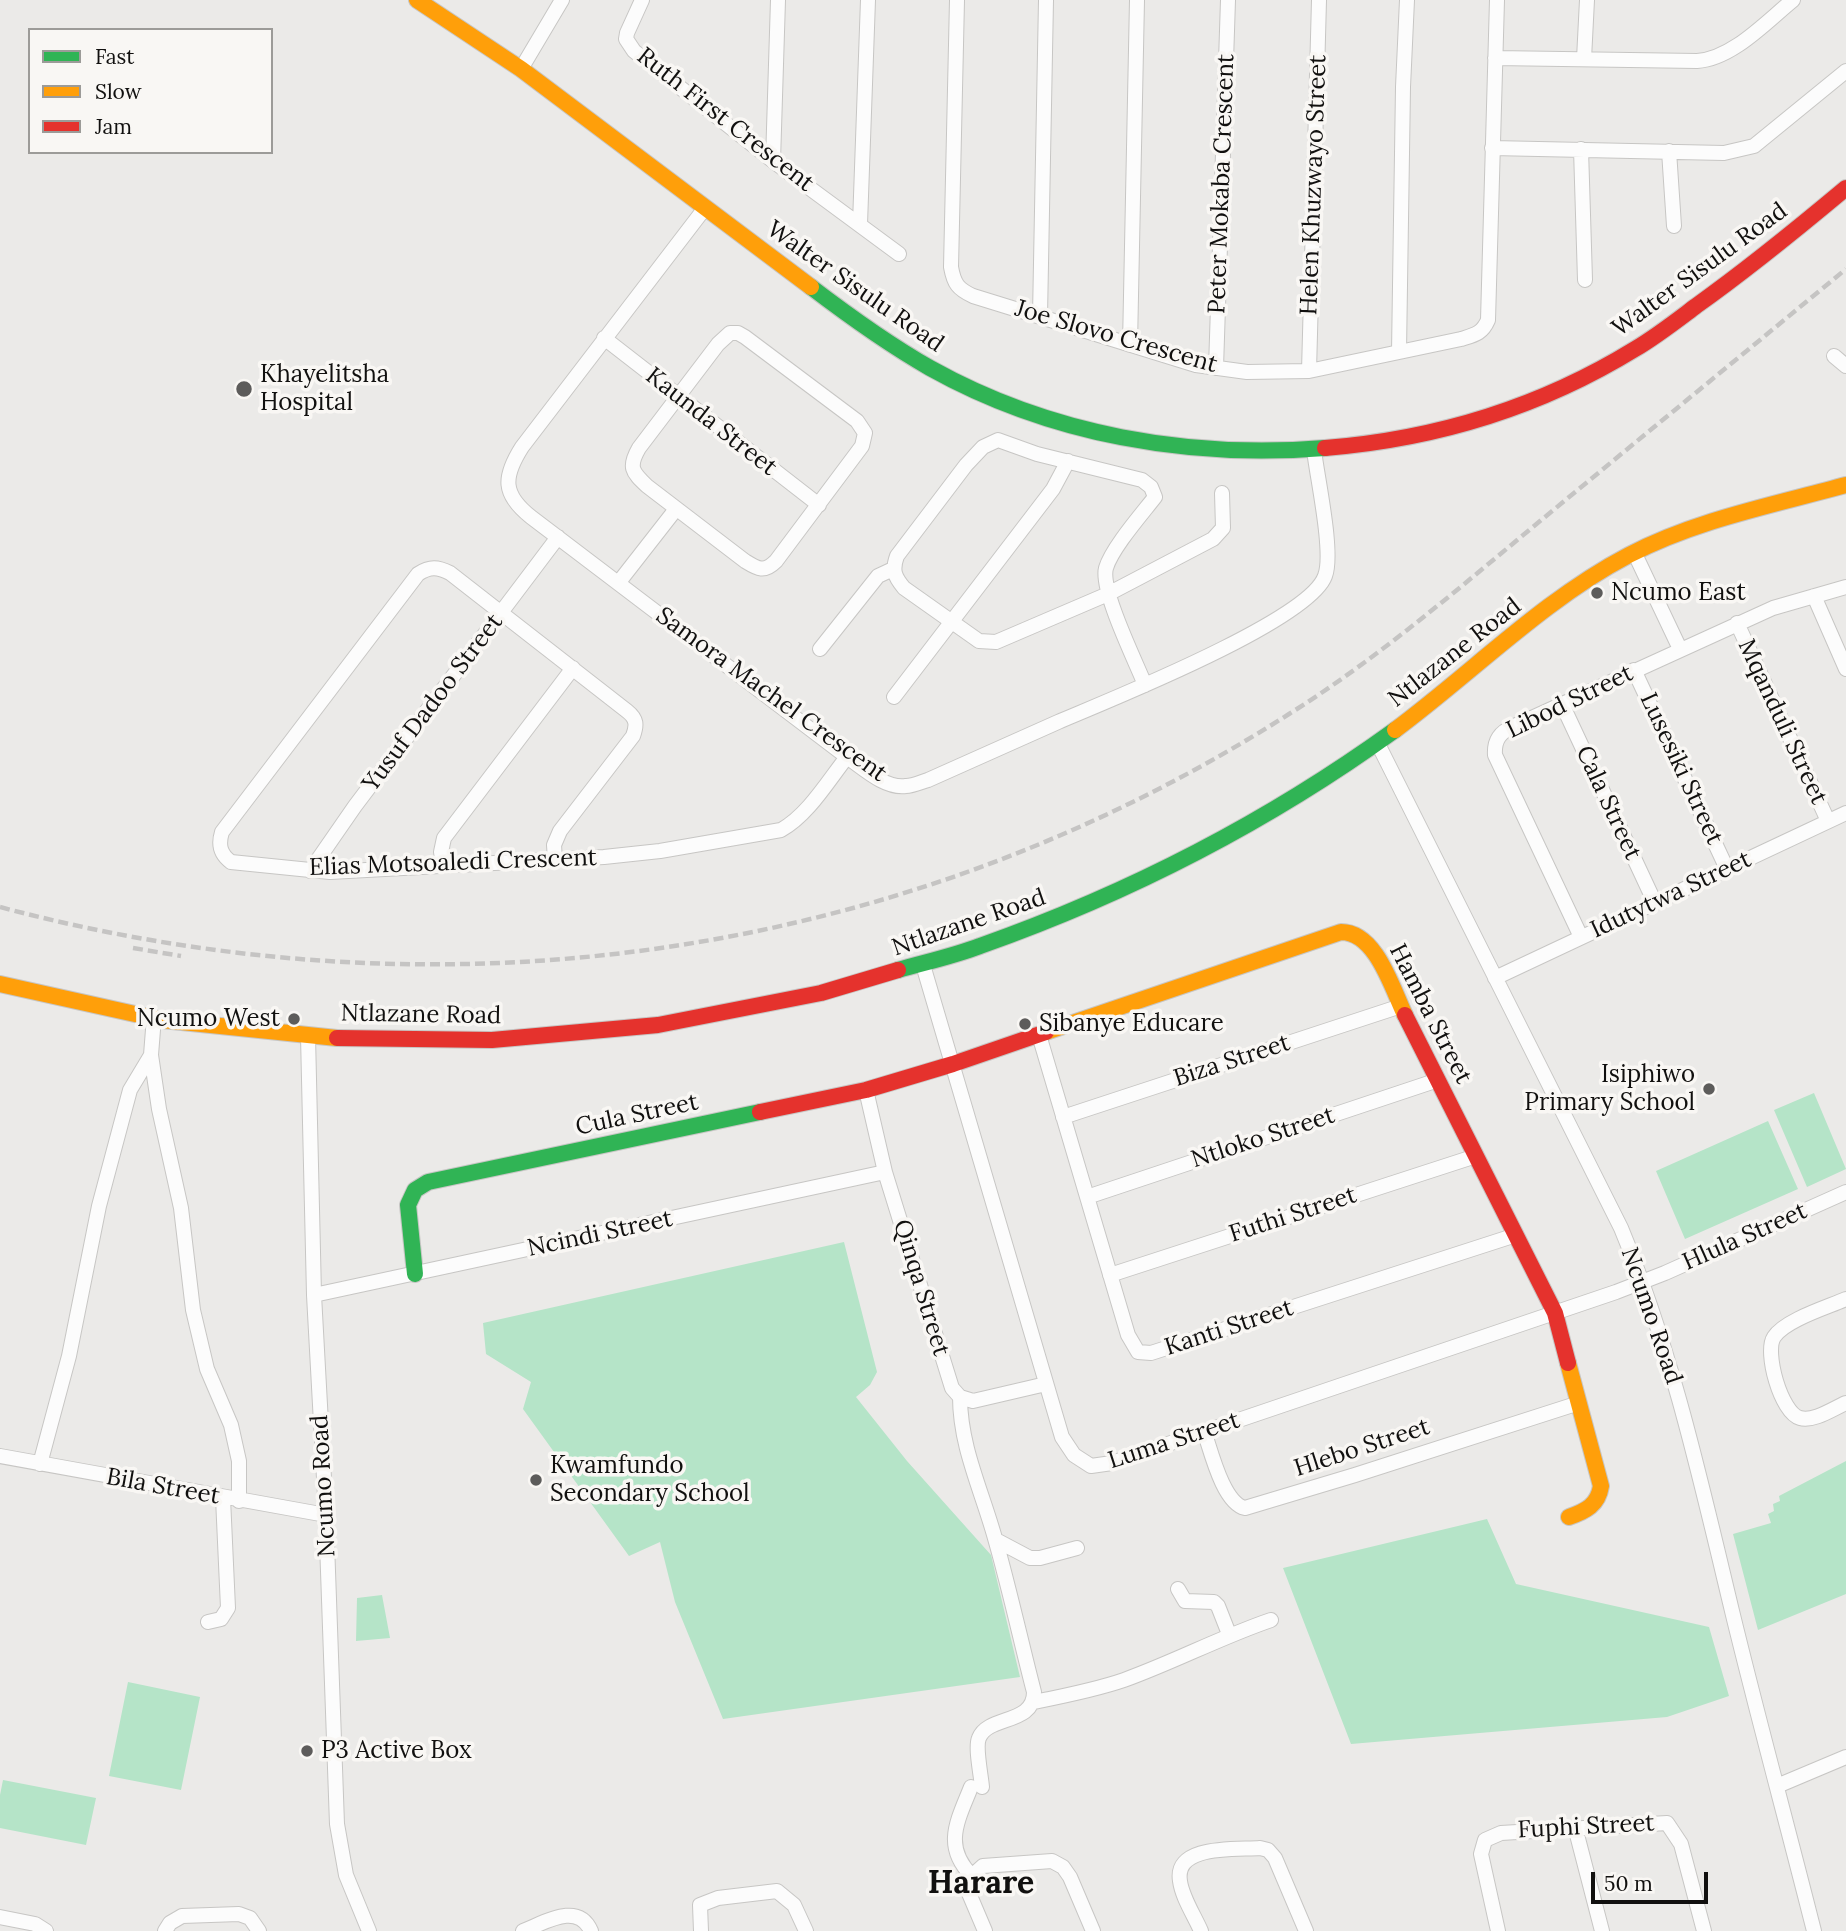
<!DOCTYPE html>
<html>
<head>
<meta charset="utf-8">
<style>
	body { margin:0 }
	#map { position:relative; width:1846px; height:1931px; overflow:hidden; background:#ebeae8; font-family:Lora,serif }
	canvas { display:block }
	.legend { position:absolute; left:28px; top:28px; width:245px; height:126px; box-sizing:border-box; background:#f9f7f4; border:2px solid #9c9b98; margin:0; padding:9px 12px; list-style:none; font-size:21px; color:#11100f }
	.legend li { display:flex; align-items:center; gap:14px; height:35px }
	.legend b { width:35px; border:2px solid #9c9b98 }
	.scale { position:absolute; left:1591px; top:1872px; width:117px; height:32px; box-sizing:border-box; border:4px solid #11100f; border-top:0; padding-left:9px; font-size:21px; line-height:24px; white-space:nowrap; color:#11100f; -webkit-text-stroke:5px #f9f7f4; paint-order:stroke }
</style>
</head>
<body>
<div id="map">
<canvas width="1846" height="1931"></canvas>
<ul class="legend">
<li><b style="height:9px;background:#30b455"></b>Fast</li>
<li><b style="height:9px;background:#ff9f0a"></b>Slow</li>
<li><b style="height:9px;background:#e5322d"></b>Jam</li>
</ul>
<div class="scale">50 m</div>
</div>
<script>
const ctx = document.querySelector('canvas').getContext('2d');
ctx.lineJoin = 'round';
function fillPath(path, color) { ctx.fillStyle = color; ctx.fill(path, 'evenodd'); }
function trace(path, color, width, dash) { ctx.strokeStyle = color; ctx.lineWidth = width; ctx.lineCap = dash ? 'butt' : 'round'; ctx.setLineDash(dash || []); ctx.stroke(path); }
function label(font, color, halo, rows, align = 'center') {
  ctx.font = font + ' Lora,serif'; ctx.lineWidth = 7; ctx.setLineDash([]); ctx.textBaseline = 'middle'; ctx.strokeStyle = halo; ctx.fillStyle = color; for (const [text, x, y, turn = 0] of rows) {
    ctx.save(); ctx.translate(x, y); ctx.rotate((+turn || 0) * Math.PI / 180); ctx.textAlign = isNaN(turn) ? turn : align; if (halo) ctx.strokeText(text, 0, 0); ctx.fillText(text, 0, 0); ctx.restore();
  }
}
const green = new Path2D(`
	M 1814,1093 L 1846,1169 L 1807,1187 L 1774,1110 Z
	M 1768,1121 L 1798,1189 L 1685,1239 L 1656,1171 Z
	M 844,1242 L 877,1372 L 870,1385 L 856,1397 L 907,1461 L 991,1555 L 1020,1677 L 723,1719 L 675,1602 L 660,1542 L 629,1556 L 523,1409 L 531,1382 L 486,1354 L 483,1323 Z
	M 1846,1461 L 1846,1594 L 1758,1630 L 1733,1534 L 1771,1523 L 1768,1514 L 1774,1511 L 1773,1504 L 1780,1501 L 1779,1496 Z
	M 1487,1519 L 1516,1584 L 1709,1627 L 1729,1696 L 1667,1717 L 1351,1744 L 1283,1568 Z
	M 382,1595 L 390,1638 L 356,1641 L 357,1598 Z
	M 128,1682 L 200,1697 L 181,1790 L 109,1776 Z
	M 3,1780 L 96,1798 L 86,1845 L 0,1828 L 0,1795 Z`);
const street = new Path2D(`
	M 642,0 L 627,33 L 626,39 L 634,51 L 773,161 L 899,254
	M 957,0 L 951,267 C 954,284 958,289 973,296 L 1196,365 L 1247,372 L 1309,371 L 1461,339 C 1474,335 1482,334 1488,320 L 1497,0
	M 1495,58 L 1697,61 C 1732,59 1766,22 1793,0
	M 1584,59 L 1587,0
	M 521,69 L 562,0
	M 1492,148 L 1724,153 L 1754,146 L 1846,71
	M 1581,149 L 1585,280
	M 1669,151 L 1674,226
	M 773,161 L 778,0
	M 705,208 L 522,447 C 503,477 502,494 531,517 L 847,757 C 863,768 885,789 906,786 C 913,786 921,782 928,780 C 971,761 1015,741 1058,722 C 1107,701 1309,621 1325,576 C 1334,553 1317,477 1314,450
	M 860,224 L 868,0
	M 1040,316 L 1046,0
	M 730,333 L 738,333 L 745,337 L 857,421 L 865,433 L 862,446 L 776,561 C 764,573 758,569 745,561 L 647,486 C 632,472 628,467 639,448 L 718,344 Z
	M 604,338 L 819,505
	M 1130,345 L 1137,0
	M 1399,352 L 1403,87 L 1407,0
	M 1834,356 L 1846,366
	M 1216,368 L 1228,0
	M 1309,371 L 1319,0
	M 1634,552 L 1680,649
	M 619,582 L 676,509
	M 1814,596 L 1846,669
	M 1737,623 L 1828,821
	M 820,649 L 878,576 L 893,569
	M 1634,670 L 1727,869
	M 1145,685 C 1136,662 1100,590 1106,568 C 1112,548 1141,515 1155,497 L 1151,487 L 1142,480 L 1037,454 L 998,440 L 983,447 L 966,465 L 897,556 C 892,570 894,576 904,588 L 979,641 L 996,642 L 1108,594 L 1213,539 L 1223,528 L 1222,493
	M 894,697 L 1053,489 L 1068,461
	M 1562,704 L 1655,903
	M 1377,742 L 1621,1228 C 1672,1351 1701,1482 1732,1611 C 1758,1718 1787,1824 1814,1931
	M 555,860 L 554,845 L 560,831 L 633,736 C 637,725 637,719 627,711 L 450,573 C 438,567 430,566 418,574 L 222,832 C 218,845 220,854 231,862 L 330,872 L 604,857 L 660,851 L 781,830 C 808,815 828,781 847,757
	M 443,865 L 441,852 L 444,838 L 573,668
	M 310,871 L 355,806 L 558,537
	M 1581,937 L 1495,755 C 1494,740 1500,732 1514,726 L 1773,608 L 1846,587
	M 923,965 L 1062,1437 L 1074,1455 L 1091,1466 L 1112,1463 L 1616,1292 L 1665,1273 L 1846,1192
	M 1495,978 L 1846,813
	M 154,1017 L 151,1055 L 159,1109 L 181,1208 L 193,1310 L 207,1369 L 231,1425 L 239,1461 L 239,1501
	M 1039,1035 L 1128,1335 L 1138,1352 L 1151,1353 L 1516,1235
	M 308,1036 L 314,1295 L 326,1515 L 337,1824 L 346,1875 L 369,1931
	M 866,1090 L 885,1172 L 952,1388 L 960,1397 L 973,1401 L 1046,1384
	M 1063,1117 L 1401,1006
	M 1087,1197 L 1438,1080
	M 1110,1275 L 1476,1156
	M 314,1295 L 885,1172
	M 1846,1299 C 1828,1307 1785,1320 1774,1337 C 1764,1352 1781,1413 1800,1418 C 1814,1422 1834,1408 1846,1403
	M 960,1397 C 960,1448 983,1493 996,1542 C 1010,1591 1021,1642 1034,1692 C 1034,1725 988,1715 979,1738 C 975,1747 981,1775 982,1787
	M 1204,1431 C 1211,1451 1223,1503 1245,1508 L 1355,1475 L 1579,1403
	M 0,1456 L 326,1515
	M 40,1464 L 69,1356 L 99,1206 L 130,1090 L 151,1055
	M 996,1540 L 1030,1558 L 1040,1558 L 1077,1548
	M 1178,1589 L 1185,1601 L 1214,1602 L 1218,1606 L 1229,1634
	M 208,1622 L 221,1619 L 228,1608 L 223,1498
	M 1034,1702 C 1064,1696 1095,1690 1124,1680 C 1174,1662 1221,1637 1271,1620
	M 1777,1786 L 1846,1757
	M 971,1787 C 958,1820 942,1846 972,1876
	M 1575,1827 L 1602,1931
	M 0,1917 L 35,1924 L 46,1931
	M 165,1931 L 170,1923 L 182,1916 L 239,1914 L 250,1918 L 259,1931
	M 523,1931 C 544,1923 578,1901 591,1931
	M 701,1931 L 700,1905 L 718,1898 L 777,1891 L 794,1905 L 806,1931
	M 985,1931 L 968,1891 L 972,1876 L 983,1866 L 1052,1861 L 1063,1867 L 1070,1877 L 1093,1931
	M 1201,1931 C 1194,1915 1182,1897 1180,1881 C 1174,1844 1237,1850 1260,1848 L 1268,1850 L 1275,1858 L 1306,1931
	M 1498,1931 L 1481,1854 L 1485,1840 L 1501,1833 L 1667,1823 L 1681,1844 L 1704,1931`);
const fast = new Path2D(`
	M 811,287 C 849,316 888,344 930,368 C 1050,435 1189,459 1325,448
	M 898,970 C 926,962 954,956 980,946 C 1127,894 1269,821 1395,730
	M 415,1274 L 408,1205 L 415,1190 L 428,1182 L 760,1112`);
const slow = new Path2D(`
	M 417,0 L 521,69 L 811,287
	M 1395,730 C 1473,672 1543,600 1629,555 C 1696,520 1773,505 1846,485
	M 0,984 L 162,1020 L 337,1038
	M 1046,1032 L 1341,932 C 1376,932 1392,988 1405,1015
	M 1568,1363 L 1601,1486 C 1598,1505 1586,1511 1569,1517`);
const jam = new Path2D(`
	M 1325,448 C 1437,439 1539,408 1635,349 C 1657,336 1676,321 1696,306 C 1748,269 1797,229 1846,188
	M 1405,1015 L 1555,1313 L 1568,1363
	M 337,1038 L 492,1040 L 658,1025 L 821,993 L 898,970
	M 760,1112 L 866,1090 L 953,1064 L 1046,1032`);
const rail = new Path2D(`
	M 0,907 C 442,1025 902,961 1289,714 C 1383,655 1466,582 1551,512 C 1649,431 1748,350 1846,269
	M 133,948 L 181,956`);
const markers = [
	[244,389,9,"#5d5c5b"],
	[1597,593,7,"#5d5c5b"],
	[294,1019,7,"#5d5c5b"],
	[1025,1024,7,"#5d5c5b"],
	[1709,1089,7,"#5d5c5b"],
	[536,1480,7,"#5d5c5b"],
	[307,1751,7,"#5d5c5b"]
];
const streetNames = [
	["Ruth First Crescent",725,120,38],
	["Peter Mokaba Crescent",1222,184,-88],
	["Helen Khuzwayo Street",1314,185,-88],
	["Walter Sisulu Road",1700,270,-36],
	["Walter Sisulu Road",855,287,35],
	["Joe Slovo Crescent",1116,337,16],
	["Kaunda Street",711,422,38],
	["Ntlazane Road",1455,653,-38],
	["Samora Machel Crescent",771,695,36],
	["Libod Street",1570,702,-26],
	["Yusuf Dadoo Street",433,703,-53],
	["Mqanduli Street",1782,722,65],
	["Lusesiki Street",1681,769,65],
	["Cala Street",1608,803,65],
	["Elias Motsoaledi Crescent",453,863,-2],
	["Idutytwa Street",1671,895,-25],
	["Ntlazane Road",969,923,-19],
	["Hamba Street",1430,1014,63],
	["Ntlazane Road",421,1015,1],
	["Biza Street",1232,1061,-18],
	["Cula Street",637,1115,-12],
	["Ntloko Street",1263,1138,-18],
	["Futhi Street",1293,1215,-18],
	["Ncindi Street",600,1234,-12],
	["Hlula Street",1745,1237,-24],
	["Qinqa Street",921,1288,73],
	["Ncumo Road",1651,1316,71],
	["Kanti Street",1229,1328,-18],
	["Luma Street",1174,1441,-18],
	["Hlebo Street",1362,1448,-18],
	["Ncumo Road",324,1486,-93],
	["Bila Street",163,1487,10],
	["Fuphi Street",1586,1827,-3]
];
const poiNames = [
	["Khayelitsha",260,375],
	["Hospital",260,403],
	["Ncumo East",1611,593],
	["Ncumo West",280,1019,"right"],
	["Sibanye Educare",1039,1024],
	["Isiphiwo",1695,1075,"right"],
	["Primary School",1695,1103,"right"],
	["Kwamfundo",550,1466],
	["Secondary School",550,1494],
	["P3 Active Box",321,1751]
];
const districtNames = [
	["Harare",981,1884]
];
fillPath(green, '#b5e4c8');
trace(street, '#c7c6c4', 16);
trace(fast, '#c7c6c4', 18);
trace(slow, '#c7c6c4', 18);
trace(jam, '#c7c6c4', 18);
trace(street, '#fcfcfc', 14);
trace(fast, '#30b455', 16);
trace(slow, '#ff9f0a', 16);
trace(jam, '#e5322d', 16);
trace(rail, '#c5c4c3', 4.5, [10, 5]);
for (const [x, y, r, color] of markers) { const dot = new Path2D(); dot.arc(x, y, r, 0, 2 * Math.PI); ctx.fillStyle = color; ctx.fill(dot); trace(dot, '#f9f7f4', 2.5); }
label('24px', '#11100f', '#f9f7f4', streetNames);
label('24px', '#11100f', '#f9f7f4', poiNames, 'left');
label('bold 32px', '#11100f', '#f9f7f4', districtNames);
</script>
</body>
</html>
